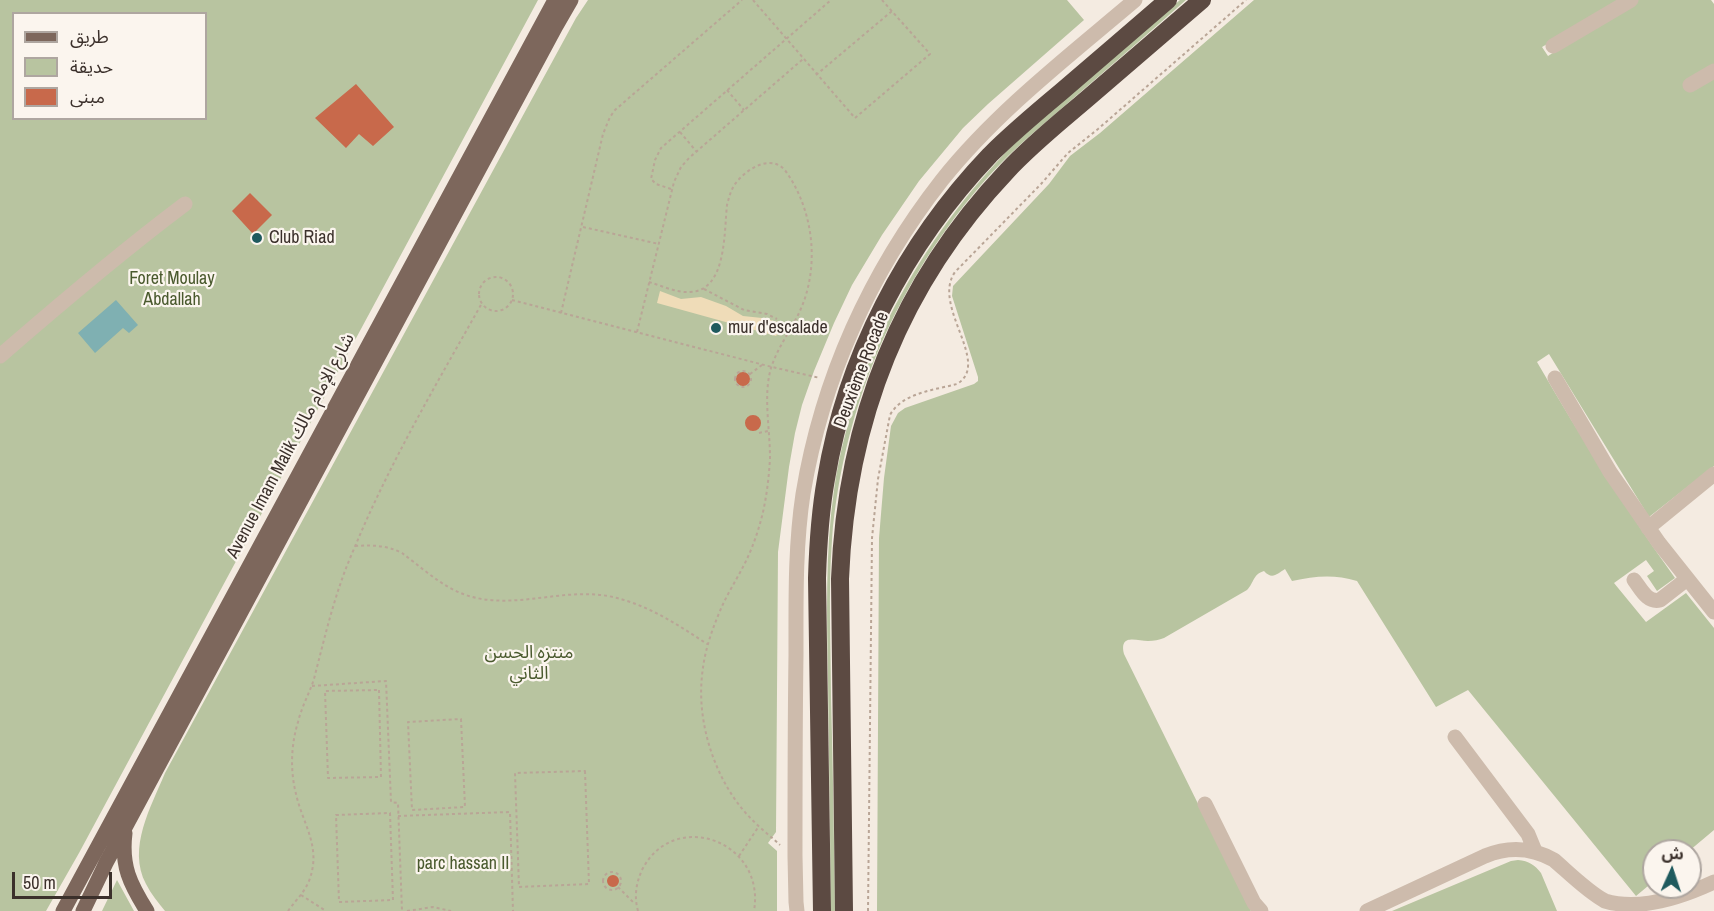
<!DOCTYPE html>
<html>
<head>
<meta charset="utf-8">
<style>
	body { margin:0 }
	#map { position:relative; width:1714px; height:911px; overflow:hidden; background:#f4ebe1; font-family:"Archivo Narrow","Noto Sans Arabic",sans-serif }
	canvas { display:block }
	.legend { position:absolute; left:12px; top:12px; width:195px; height:108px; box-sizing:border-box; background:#fbf5ee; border:2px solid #aea6a0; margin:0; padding:8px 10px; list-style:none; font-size:18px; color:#3b302b }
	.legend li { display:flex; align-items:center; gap:12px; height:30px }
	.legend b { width:30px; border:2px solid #aea6a0 }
	.north { position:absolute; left:1642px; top:839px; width:60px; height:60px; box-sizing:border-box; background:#fbf5ee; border:2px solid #aea6a0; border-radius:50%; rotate:3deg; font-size:16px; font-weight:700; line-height:24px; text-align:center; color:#3b302b }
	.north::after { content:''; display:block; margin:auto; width:21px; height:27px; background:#1f5a5e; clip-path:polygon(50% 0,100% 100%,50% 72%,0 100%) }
	.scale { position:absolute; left:12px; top:872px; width:100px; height:27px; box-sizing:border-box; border:3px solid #3b302b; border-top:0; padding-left:8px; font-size:18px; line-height:21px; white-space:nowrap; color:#3b302b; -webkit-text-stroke:4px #fbf5ee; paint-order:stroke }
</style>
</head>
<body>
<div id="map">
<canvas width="1714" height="911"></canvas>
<ul class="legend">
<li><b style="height:8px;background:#7d675c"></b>طريق</li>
<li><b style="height:16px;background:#b8c4a0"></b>حديقة</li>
<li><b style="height:16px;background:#c8694b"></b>مبنى</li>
</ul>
<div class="north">ش</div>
<div class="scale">50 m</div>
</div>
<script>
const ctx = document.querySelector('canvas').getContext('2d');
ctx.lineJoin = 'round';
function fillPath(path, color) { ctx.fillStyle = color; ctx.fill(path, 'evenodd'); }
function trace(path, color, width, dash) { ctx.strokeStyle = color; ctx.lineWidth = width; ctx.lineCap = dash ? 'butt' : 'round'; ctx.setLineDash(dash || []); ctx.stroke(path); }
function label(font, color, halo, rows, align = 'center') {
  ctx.font = font + ' "Archivo Narrow","Noto Sans Arabic",sans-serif'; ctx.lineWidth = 4.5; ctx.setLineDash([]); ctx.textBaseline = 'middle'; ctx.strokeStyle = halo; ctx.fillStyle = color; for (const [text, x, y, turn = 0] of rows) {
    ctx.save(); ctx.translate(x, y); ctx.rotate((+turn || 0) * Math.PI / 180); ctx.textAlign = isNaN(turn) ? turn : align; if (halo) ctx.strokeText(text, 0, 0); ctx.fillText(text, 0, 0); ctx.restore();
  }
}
const green = new Path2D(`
	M 0,0 L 538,0 L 79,853 L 46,911 L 0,911 ZM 14,14 L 206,14 L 206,118 L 14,118 Z
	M 588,0 L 1067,0 L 1084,20 L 988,104 L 963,128 L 919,181 L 882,235 L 852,285 L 834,323 L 814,371 L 802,405 L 795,433 L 789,467 L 778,552 L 776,832 L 768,843 L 777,851 L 777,911 L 165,911 C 158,902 151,894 146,884 C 127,848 151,807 165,773 L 576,18 Z
	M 1180,0 L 1186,0 C 1150,32 1113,64 1076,96 C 1046,122 1015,147 988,177 C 898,278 843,405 832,540 C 828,592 831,645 831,697 C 833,768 834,840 835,911 L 831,911 C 830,834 829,757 828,680 C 827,616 825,553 834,490 C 855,353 926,229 1025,133 Z
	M 1254,0 L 1622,0 L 1542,47 L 1548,56 L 1638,0 L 1711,0 L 1714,4 L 1714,466 L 1649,517 L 1549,354 L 1537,362 C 1580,436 1625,508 1675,578 L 1657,591 L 1647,576 L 1654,571 L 1646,560 L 1614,583 L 1646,622 L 1686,593 L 1714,628 L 1714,830 L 1689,851 L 1654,851 L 1654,881 L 1636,896 L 1468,690 L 1436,707 L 1357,581 C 1334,574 1315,576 1292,581 L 1285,569 C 1277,574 1272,580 1264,571 C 1253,574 1254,583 1247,590 L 1164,638 C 1159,640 1154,641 1148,641 C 1137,641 1119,633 1124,654 L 1251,911 L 877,911 L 879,538 L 884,478 L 891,426 L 898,413 L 905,408 L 974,384 L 978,381 L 978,377 L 952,296 L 953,286 L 1049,184 L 1070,156 L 1100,133 Z
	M 1518,860 C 1529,861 1535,865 1541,873 L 1557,911 L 1392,911 L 1511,861 Z
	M 117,880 L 134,911 L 102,911 Z`);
const sand = new Path2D(`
	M 660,291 L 681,299 L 701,297 L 726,306 L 743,316 L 762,318 L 786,324 L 776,336 L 657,303 Z`);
const water = new Path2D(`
	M 116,300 L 138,325 L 129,333 L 123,328 L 95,353 L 78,333 Z`);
const building = new Path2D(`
	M 356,84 L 394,127 L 373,146 L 359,134 L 346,148 L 315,118 Z
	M 250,193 L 272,215 L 253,234 L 232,211 Z
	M736 379a7 7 0 1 1 14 0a7 7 0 1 1-14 0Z
	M745 423a8 8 0 1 1 16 0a8 8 0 1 1-16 0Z
	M607 881a6 6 0 1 1 12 0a6 6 0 1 1-12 0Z`);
const path = new Path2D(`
	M 753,0 L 855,118 L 930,54 L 882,0
	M 816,75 L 892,11
	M 727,90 L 744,110
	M 680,132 L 696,151
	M 671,189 L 656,184 L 651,179 L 655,160 L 661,148 L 831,0
	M 583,227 L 659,244
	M479 294a17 17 0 1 1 34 0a17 17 0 1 1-34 0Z
	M 649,282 C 662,286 677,293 690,292 C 727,291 724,231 727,205 C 729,197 731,190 735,184 C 747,168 773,152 787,173 C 815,214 820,271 798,315 C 789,333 777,349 771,368 C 763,396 770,428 770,458 C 769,476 767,494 763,512 C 759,529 753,547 745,563 C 737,579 727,594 720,611 C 711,632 704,653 702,676 C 697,722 714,776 744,811 C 755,824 768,834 780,845
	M 704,289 L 744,310 L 767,314 L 777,319
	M 512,300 L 772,367 L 820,378
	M 561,313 L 603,134 L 610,117 L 615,110 L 742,0
	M 637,332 L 674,182 L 681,167 L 689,158 L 803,59
	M735 379a8 8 0 1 1 16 0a8 8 0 1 1-16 0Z
	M 750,374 L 762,365
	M 759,433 L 768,431
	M 355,546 C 372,545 386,545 402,553 C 417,564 437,582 454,590 C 504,615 556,587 608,596 C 645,603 677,624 707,644
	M 312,686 L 386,681 L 391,802 L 398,803 L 402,911
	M 379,690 L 381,777 L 328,778 L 325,691 Z
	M 461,719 L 465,807 L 412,810 L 408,722 Z
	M 585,771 L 589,884 L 519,887 L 515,773 Z
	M 390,813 L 393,900 L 339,902 L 336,815 Z
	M 398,816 L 510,812 L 513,911
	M 739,856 L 759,826
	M603 881a9 9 0 1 1 18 0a9 9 0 1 1-18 0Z
	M 618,887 L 635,904
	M 301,895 L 326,911
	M 288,911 C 295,901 304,893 309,881 C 322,847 303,825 296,794 C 290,770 291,745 298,722 C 302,705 311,691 315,675 C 326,632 336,589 354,549 C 389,464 437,383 482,303
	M 407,911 L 433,907 L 451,911
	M 638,911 C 634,897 636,883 642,870 C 673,808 766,840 754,911
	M 868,911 L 872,538 L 878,479 L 890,415 C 902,393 934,390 957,384 C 992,363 931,306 955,272 L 1041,184 L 1068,153 L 1098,129 L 1246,0`);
const minor = new Path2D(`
	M 1553,46 L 1631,0
	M 1690,85 L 1714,71
	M 0,356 C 61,303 121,252 185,204
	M 1555,378 L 1610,472 L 1659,543 L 1714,612
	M 1648,528 L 1714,474
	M 1634,580 C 1641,589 1647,603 1660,600 L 1687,579
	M 1455,737 L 1528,834 L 1535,851
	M 1205,804 L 1254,903 L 1261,911
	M 797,911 L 796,902 L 795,856 C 795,789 795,722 796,655 C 796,601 795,547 803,494 C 822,379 870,272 942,180 C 996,112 1069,56 1135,0
	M 1367,911 L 1485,856 C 1509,846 1531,847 1554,860 C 1569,873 1588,892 1605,901 C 1639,911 1682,897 1714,882`);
const major = new Path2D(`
	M 125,833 C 121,866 130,884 147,911
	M 63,911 L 555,0
	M 83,911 L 106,863 L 556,26 L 571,0`);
const highway = new Path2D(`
	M 822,911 L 817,578 C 818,545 820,512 826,479 C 846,358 905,244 990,155 C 1012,133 1037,112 1061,92 C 1097,61 1132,31 1168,0
	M 844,911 L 840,579 C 846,423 899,285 1007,171 C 1032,144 1060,122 1088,98 C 1126,65 1164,33 1202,0`);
const markers = [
	[257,238,6,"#1f5a5e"],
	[716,328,6,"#1f5a5e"]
];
const poiNames = [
	["Club Riad",269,238],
	["mur d'escalade",728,328]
];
const parkNames = [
	["Foret Moulay",172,279],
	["Abdallah",172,300],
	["منتزه الحسن",529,653],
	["الثاني",529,674],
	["parc hassan II",463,864]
];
const streetNames = [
	["Deuxième Rocade",862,370,-69],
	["Avenue Imam Malik شارع الإمام مالك",291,446,-62]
];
fillPath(green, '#b8c4a0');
fillPath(sand, '#efdcb8');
fillPath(water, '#7fb0b2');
fillPath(building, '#c8694b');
trace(path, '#b9a596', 2, [3, 3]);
trace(minor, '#cdbbac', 15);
trace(major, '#7d675c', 15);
trace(highway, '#5c4a42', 18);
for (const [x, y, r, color] of markers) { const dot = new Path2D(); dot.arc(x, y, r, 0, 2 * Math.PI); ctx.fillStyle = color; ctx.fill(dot); trace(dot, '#fbf5ee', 2); }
label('18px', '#3b302b', '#fbf5ee', poiNames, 'left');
label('18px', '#4a5a2e', '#fbf5ee', parkNames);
label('18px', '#3b302b', '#fbf5ee', streetNames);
</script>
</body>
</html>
